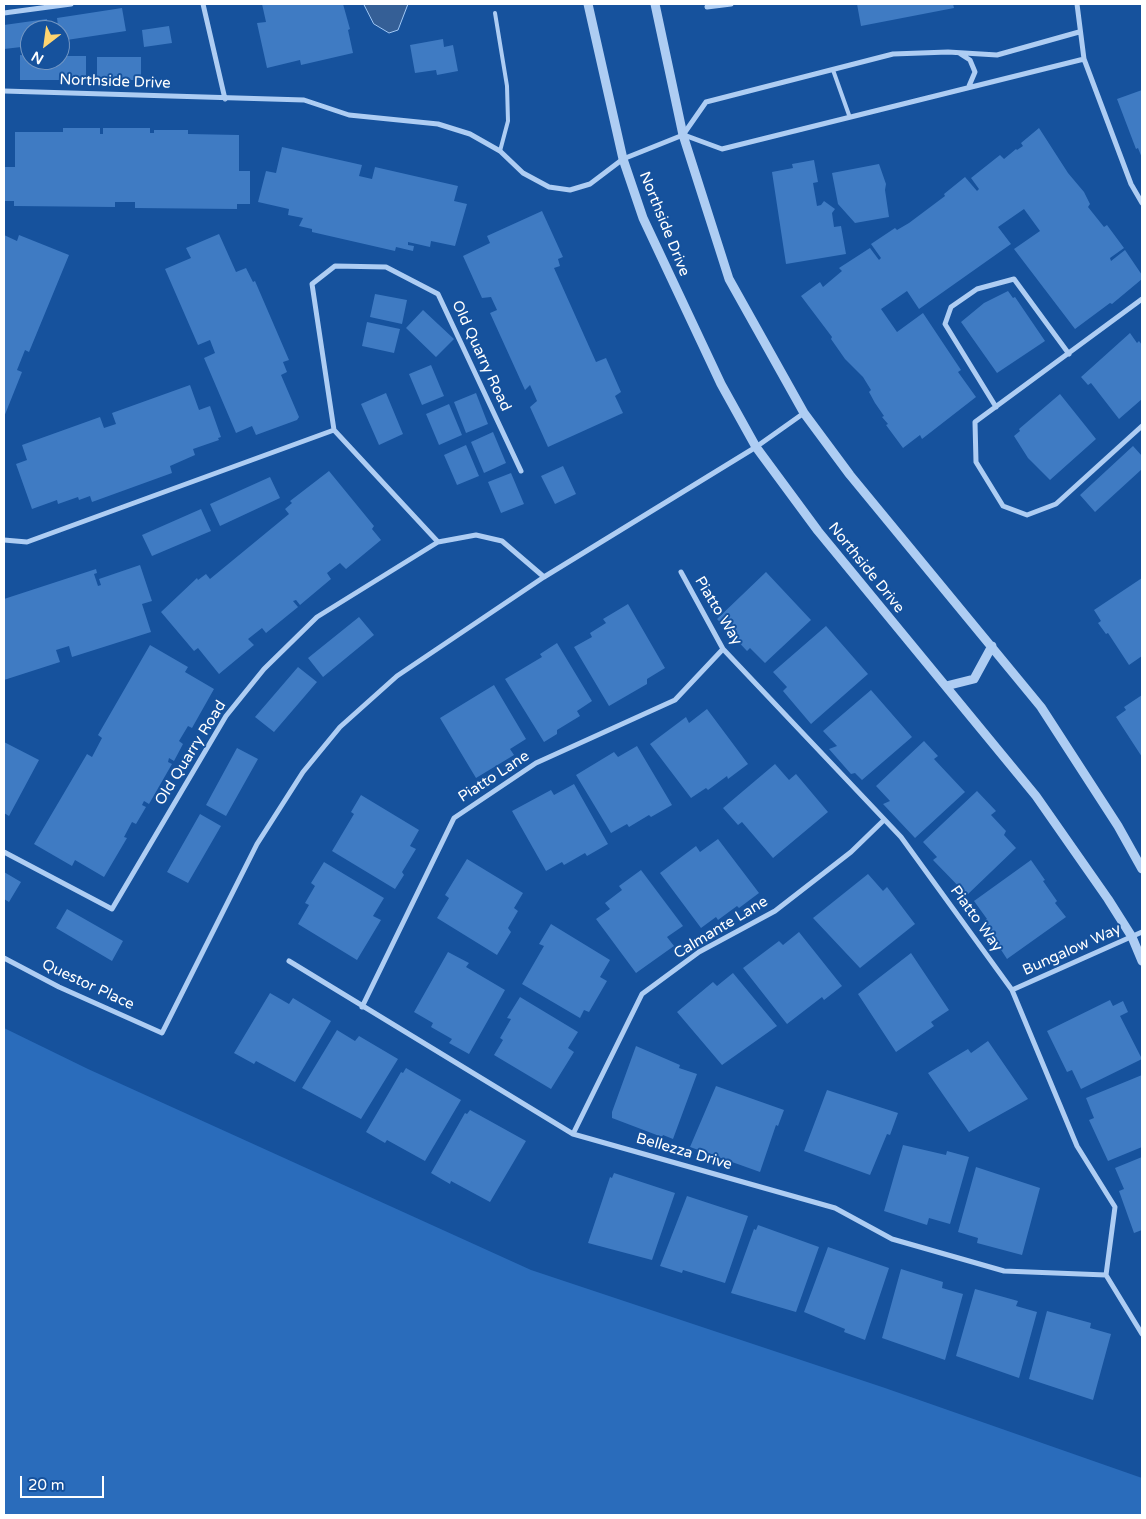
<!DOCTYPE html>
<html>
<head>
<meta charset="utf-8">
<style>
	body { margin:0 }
	#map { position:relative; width:1146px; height:1519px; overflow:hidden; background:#16529d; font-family:"Varela Round",sans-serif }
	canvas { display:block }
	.frame { position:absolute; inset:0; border:5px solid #fff; pointer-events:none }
	.north { position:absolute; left:20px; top:20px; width:50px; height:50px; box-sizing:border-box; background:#16529d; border:1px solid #7397c4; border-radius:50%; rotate:210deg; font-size:14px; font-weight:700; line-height:20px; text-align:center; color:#fff }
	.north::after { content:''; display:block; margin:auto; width:18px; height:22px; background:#ffd570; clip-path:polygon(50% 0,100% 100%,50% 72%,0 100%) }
	.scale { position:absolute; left:20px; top:1476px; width:84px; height:22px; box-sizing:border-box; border:2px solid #fff; border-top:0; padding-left:6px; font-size:15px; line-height:18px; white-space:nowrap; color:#fff; -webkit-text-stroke:4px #16529d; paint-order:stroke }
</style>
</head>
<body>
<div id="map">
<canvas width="1146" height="1519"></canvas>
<div class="frame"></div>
<div class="north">N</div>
<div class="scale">20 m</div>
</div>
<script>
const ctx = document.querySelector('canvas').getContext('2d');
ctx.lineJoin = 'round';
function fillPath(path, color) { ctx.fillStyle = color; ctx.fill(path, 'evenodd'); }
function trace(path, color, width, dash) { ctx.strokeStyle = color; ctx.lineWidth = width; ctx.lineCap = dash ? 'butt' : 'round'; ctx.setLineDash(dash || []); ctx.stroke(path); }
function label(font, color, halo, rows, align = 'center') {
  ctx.font = font + ' "Varela Round",sans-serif'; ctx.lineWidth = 4; ctx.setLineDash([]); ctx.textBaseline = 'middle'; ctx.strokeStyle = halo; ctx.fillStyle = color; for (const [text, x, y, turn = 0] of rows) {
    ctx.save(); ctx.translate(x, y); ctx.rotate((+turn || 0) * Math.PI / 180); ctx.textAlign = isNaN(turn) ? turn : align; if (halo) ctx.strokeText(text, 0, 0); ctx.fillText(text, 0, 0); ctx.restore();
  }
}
const green = new Path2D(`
	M 4,1028 L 88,1069 L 531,1270 L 885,1388 L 1142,1478 L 1142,1515 L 4,1515 Z`);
const water = new Path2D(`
	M 364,4 L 408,4 L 398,30 L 389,33 L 374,24 Z`);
const building = new Path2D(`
	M 262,4 L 343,4 L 350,29 L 348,30 L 353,53 L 301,65 L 300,60 L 267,68 L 257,23 L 266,22 Z
	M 857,4 L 953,4 L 954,8 L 861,26 Z
	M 122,8 L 126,31 L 60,41 L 57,18 Z
	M 47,19 L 48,30 L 30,30 L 30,46 L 4,49 L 4,25 Z
	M 169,26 L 172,43 L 144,47 L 142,30 Z
	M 443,39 L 444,47 L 453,45 L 458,71 L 437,75 L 436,70 L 415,73 L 410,45 Z
	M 20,55 L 30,56 L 30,60 L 60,60 L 60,56 L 86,56 L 86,80 L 20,80 Z
	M 97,57 L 141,57 L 141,80 L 97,80 Z
	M 1142,90 L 1142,158 L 1138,148 L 1136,149 L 1117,99 Z
	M 63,128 L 100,128 L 100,134 L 103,134 L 103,128 L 150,128 L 150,133 L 154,133 L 154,130 L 188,130 L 188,134 L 239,135 L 239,171 L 250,171 L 250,204 L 237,204 L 237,209 L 135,208 L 135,202 L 115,202 L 115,207 L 14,206 L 14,201 L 4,201 L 4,167 L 15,167 L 15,132 L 63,132 Z
	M 1039,128 L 1068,173 L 1084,192 L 1090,204 L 1088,207 L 1104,227 L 1107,225 L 1124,248 L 1110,258 L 1111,261 L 1125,250 L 1142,275 L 1142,279 L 1112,304 L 1110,303 L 1075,329 L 1014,249 L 1040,231 L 1024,209 L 998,227 L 1011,244 L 919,309 L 907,291 L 881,309 L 897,332 L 923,313 L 961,370 L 958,372 L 976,397 L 922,439 L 920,435 L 903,448 L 886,425 L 888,424 L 882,417 L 884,416 L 875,403 L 869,392 L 871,390 L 863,377 L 845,359 L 831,339 L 832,337 L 801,296 L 820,282 L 823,287 L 842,271 L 839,268 L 870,248 L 879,260 L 881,258 L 871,244 L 895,228 L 897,230 L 909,223 L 945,196 L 944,194 L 965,177 L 977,191 L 979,189 L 971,178 L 1000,155 L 1004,159 L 1016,149 L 1017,150 L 1023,146 L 1021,143 Z
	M 282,147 L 362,165 L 359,176 L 372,179 L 375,167 L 458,186 L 454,201 L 467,204 L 455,246 L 431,241 L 430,247 L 408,242 L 408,245 L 414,246 L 413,251 L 396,247 L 395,251 L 312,232 L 312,229 L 299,226 L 303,218 L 288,215 L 289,209 L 258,202 L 266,171 L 276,173 Z
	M 814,160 L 818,182 L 813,183 L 817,206 L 821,205 L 824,201 L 835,209 L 832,213 L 834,227 L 841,226 L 846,254 L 786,264 L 772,172 L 793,168 L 792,164 Z
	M 879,164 L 886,184 L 885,190 L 889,217 L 855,223 L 838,204 L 832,173 Z
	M 542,211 L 563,257 L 558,259 L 560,266 L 554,268 L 596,362 L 606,358 L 621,392 L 615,396 L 623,413 L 548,447 L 530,407 L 537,401 L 530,385 L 525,390 L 490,313 L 497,310 L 491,297 L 482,298 L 463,256 L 490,243 L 487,236 Z
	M 219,234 L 236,272 L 246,268 L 253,282 L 255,281 L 289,360 L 283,362 L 287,372 L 281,375 L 299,417 L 297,420 L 256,435 L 252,426 L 236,433 L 204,358 L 215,353 L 210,340 L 198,345 L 165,269 L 191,258 L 186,248 Z
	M 4,235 L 17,241 L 19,235 L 69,255 L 29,352 L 25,350 L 17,370 L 22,372 L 4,417 Z
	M 1008,291 L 1013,298 L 1015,297 L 1045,341 L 997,373 L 961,322 L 984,303 Z
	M 375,294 L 407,300 L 402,324 L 370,317 Z
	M 423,310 L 454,339 L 436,357 L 406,328 Z
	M 367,322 L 400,329 L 394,353 L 362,346 Z
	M 1130,333 L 1137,343 L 1139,341 L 1142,345 L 1142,399 L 1119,419 L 1091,383 L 1088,385 L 1081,377 Z
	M 431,365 L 444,396 L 422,405 L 409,374 Z
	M 190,385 L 199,410 L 210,406 L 221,437 L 218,438 L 219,440 L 193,449 L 195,455 L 170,466 L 172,473 L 92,502 L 90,496 L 79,500 L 78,497 L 58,504 L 57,500 L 32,509 L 16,464 L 27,460 L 22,445 L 100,417 L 104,428 L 116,424 L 112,413 Z
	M 386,393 L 403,434 L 379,445 L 361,404 Z
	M 476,393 L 488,424 L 466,433 L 454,402 Z
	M 1060,394 L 1096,439 L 1050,480 L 1028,458 L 1014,436 L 1020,431 L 1019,429 Z
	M 449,404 L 462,435 L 439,445 L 426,414 Z
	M 493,432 L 506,463 L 484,473 L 471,442 Z
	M 466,445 L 479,476 L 457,485 L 444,455 Z
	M 1133,446 L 1142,456 L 1142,469 L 1095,512 L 1080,495 Z
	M 563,466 L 576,494 L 555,504 L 541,476 Z
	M 329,471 L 374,526 L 372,529 L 381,540 L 346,569 L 340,563 L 327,573 L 331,579 L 300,605 L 296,600 L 293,601 L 298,607 L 266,633 L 262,628 L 248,639 L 254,645 L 219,674 L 198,648 L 194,651 L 161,612 L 197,578 L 198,580 L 206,574 L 210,579 L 289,514 L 285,509 L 292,503 L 290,501 Z
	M 511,473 L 524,504 L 501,513 L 488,482 Z
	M 270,477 L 280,498 L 220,526 L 210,504 Z
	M 201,509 L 211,531 L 152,556 L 142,535 Z
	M 140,565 L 152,601 L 142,604 L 151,632 L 72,657 L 69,646 L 56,650 L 60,662 L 4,680 L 4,599 L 96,569 L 97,573 L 94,574 L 98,586 L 101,585 L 99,579 Z
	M 766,572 L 811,620 L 765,663 L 750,648 L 747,651 L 717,619 Z
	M 1142,578 L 1142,656 L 1129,665 L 1108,633 L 1106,634 L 1098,623 L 1101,621 L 1094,610 Z
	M 628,604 L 665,668 L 647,679 L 647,684 L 609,706 L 574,647 L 592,637 L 590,633 L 606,623 L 603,619 Z
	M 359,617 L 374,635 L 323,677 L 308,658 Z
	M 826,626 L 868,674 L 811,724 L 783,691 L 787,687 L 773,672 Z
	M 557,643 L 592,701 L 577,711 L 580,716 L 557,730 L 557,734 L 544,742 L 505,679 L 542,657 L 540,654 Z
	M 150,645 L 188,667 L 185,672 L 214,689 L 192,728 L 188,726 L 179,741 L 183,744 L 174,761 L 169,758 L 168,762 L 172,764 L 149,804 L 144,801 L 142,805 L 146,807 L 136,824 L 132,822 L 124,837 L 127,838 L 104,877 L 75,860 L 72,866 L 34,844 L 87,754 L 92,757 L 102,738 L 98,735 Z
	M 298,667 L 317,682 L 274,732 L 255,717 Z
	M 494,685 L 526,739 L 510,749 L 514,755 L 476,778 L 440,718 Z
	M 871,690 L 912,737 L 862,780 L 855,773 L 851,774 L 829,749 L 837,746 L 823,731 Z
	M 1142,695 L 1142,757 L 1116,717 L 1126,710 L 1124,707 Z
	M 707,709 L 748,764 L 728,779 L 727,776 L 708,790 L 706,788 L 691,798 L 650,744 L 686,717 L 689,723 Z
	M 924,741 L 938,756 L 934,759 L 965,792 L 915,838 L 883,804 L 890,801 L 876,786 Z
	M 4,742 L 39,760 L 9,816 L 4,813 Z
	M 637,746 L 672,805 L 651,817 L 649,815 L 629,827 L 627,824 L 611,833 L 576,775 L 614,752 L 618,757 Z
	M 237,748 L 258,759 L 226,816 L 206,805 Z
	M 775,764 L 789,780 L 796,774 L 828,812 L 773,858 L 742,822 L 738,825 L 723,808 Z
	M 574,784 L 608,844 L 587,856 L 585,853 L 564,865 L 562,862 L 546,871 L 512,811 L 551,790 L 554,795 Z
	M 977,791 L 996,811 L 991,815 L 1006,831 L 1004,835 L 1016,848 L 967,895 L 933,860 L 937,857 L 923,842 Z
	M 361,795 L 419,830 L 410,846 L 416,849 L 402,872 L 404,875 L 395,889 L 332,851 L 354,814 L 351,812 Z
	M 200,814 L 221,826 L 188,883 L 167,872 Z
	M 718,839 L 759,893 L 739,908 L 737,906 L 718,920 L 716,917 L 701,928 L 660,873 L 696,846 L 700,852 Z
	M 467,859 L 523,893 L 514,908 L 518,911 L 508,928 L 511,932 L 497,955 L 437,918 L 449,898 L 445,895 Z
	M 1031,860 L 1045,880 L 1043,881 L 1057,901 L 1055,903 L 1066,917 L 1007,959 L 983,922 L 987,919 L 974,901 Z
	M 324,862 L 384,898 L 373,916 L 381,920 L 357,960 L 298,924 L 309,905 L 305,903 L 315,886 L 311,883 Z
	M 641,870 L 683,926 L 667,937 L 674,946 L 636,973 L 596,919 L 610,909 L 605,903 L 622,890 L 619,886 Z
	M 4,872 L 21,882 L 9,902 L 4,899 Z
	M 868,874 L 883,891 L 887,887 L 915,924 L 860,968 L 813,918 Z
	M 67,909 L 123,941 L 112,961 L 56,928 Z
	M 551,924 L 610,960 L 600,977 L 607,981 L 589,1012 L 584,1010 L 580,1018 L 522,984 L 544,946 L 539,944 Z
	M 799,932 L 842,986 L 824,1000 L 822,997 L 787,1024 L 743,968 L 779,941 L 783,945 Z
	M 448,952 L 469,963 L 466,967 L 505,990 L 469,1054 L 449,1043 L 452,1039 L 431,1027 L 433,1023 L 414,1012 Z
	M 911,953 L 949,1010 L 931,1022 L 934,1026 L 896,1052 L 858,994 Z
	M 733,973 L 777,1026 L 722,1065 L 677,1012 L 713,982 L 717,986 Z
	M 270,993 L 289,1004 L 293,998 L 331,1021 L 295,1082 L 256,1061 L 254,1064 L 234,1053 Z
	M 520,997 L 578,1032 L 568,1048 L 574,1052 L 551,1089 L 494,1055 L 503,1040 L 500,1038 L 511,1019 L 507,1018 Z
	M 1110,1000 L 1113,1006 L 1123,1001 L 1128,1012 L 1120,1016 L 1142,1059 L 1081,1089 L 1072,1070 L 1067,1072 L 1047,1031 Z
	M 337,1030 L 355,1041 L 359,1036 L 398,1059 L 361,1119 L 302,1088 Z
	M 988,1041 L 1028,1099 L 969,1132 L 928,1073 L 968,1049 L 971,1053 Z
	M 636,1046 L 680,1065 L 679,1068 L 697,1074 L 673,1139 L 663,1135 L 662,1137 L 612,1118 L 612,1112 Z
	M 406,1068 L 461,1100 L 425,1161 L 387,1140 L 385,1143 L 366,1132 L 401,1072 L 403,1073 Z
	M 1142,1075 L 1142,1147 L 1108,1161 L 1089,1120 L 1094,1118 L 1086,1098 Z
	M 716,1086 L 784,1110 L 778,1126 L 776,1125 L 760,1172 L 690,1147 Z
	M 827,1090 L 898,1113 L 890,1135 L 887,1134 L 870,1175 L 804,1151 Z
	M 470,1110 L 526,1141 L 490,1202 L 451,1181 L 450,1184 L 431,1173 L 465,1113 L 467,1114 Z
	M 903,1145 L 946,1155 L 947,1151 L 969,1157 L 950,1224 L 929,1218 L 927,1225 L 884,1211 Z
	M 1142,1157 L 1142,1230 L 1134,1233 L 1119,1191 L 1124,1189 L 1115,1168 Z
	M 976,1167 L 1040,1188 L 1022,1255 L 977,1243 L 978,1238 L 958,1232 Z
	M 614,1173 L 675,1193 L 652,1260 L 588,1243 L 610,1177 L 612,1178 Z
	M 687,1196 L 748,1216 L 725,1283 L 683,1270 L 682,1273 L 660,1266 Z
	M 758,1225 L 819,1247 L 796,1312 L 731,1293 L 754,1229 L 756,1230 Z
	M 828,1247 L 889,1268 L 865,1340 L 844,1332 L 845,1329 L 804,1312 Z
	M 901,1269 L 943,1282 L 942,1288 L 963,1294 L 945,1360 L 882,1338 Z
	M 975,1289 L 1018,1301 L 1016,1306 L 1037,1312 L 1019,1378 L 956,1356 Z
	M 1047,1311 L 1091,1323 L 1090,1328 L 1111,1334 L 1093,1400 L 1029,1379 Z`);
const service = new Path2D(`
	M 495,13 L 507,86 L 508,121 L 500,151
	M 833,70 L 849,115`);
const minor = new Path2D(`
	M 203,4 L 225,99
	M 1077,4 L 1084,59 L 1131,184 L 1142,203
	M 707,7 L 731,4
	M 4,13 L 71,4
	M 959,53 L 970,60 L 975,72 L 969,86
	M 4,91 L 304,100 L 349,115 L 438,124 L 470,134 L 500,151 L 523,173 L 549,187 L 570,190 L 590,184 L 623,159 L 683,135 L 706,102 L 893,54 L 948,52 L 997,55 L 1079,32
	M 684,135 L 722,149 L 1084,59
	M 1142,299 L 975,422 L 976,462 L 1003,506 L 1027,515 L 1056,504 L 1142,426
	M 996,407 L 945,324 L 951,307 L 977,289 L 1014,279 L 1069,354
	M 4,540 L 27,542 L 334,430
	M 438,542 L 334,430 L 312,284 L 335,266 L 386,267 L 438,294 L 521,471
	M 681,572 L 723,649 L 901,837 L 1012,990 L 1077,1146 L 1115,1207 L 1106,1275 L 1142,1334
	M 4,852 L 112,909 L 226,716 L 264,669 L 317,617 L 438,542 L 476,535 L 502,541 L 544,577
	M 4,958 L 59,987 L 162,1033 L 257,844 L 303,772 L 340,727 L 397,676 L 544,577 L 756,447 L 804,413
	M 289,961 L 573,1134 L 835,1208 L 892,1239 L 1004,1271 L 1106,1275
	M 1012,990 L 1142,932
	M 362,1007 L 454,818 L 536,763 L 675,700 L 723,649
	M 573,1134 L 642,994 L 699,952 L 775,911 L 851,852 L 884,820`);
const tertiary = new Path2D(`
	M 588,4 L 623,159 L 643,218 L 721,384 L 756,447 L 818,531 L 1036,796 L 1108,899 L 1132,937 L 1142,961
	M 655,4 L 683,135 L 729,279 L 804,413 L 850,475 L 1041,707 L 1118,826 L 1142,869
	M 946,686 L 974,679 L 992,646`);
const streetNames = [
	["Northside Drive",115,82,2],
	["Northside Drive",664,224,68],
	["Old Quarry Road",481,356,65],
	["Northside Drive",866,568,51],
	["Piatto Way",718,611,59],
	["Old Quarry Road",191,753,-58],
	["Piatto Lane",494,777,-33],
	["Piatto Way",976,919,54],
	["Calmante Lane",721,928,-31],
	["Bungalow Way",1072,950,-24],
	["Questor Place",88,985,25],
	["Bellezza Drive",684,1152,16]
];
fillPath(green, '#2a6cbb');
fillPath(water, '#355f96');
trace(water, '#a0c8f5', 1);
fillPath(building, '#3f7bc3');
trace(service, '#aecdf3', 4);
trace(minor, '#aecdf3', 5);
trace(tertiary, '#aecdf3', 9);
label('15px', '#fff', '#16529d', streetNames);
</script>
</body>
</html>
